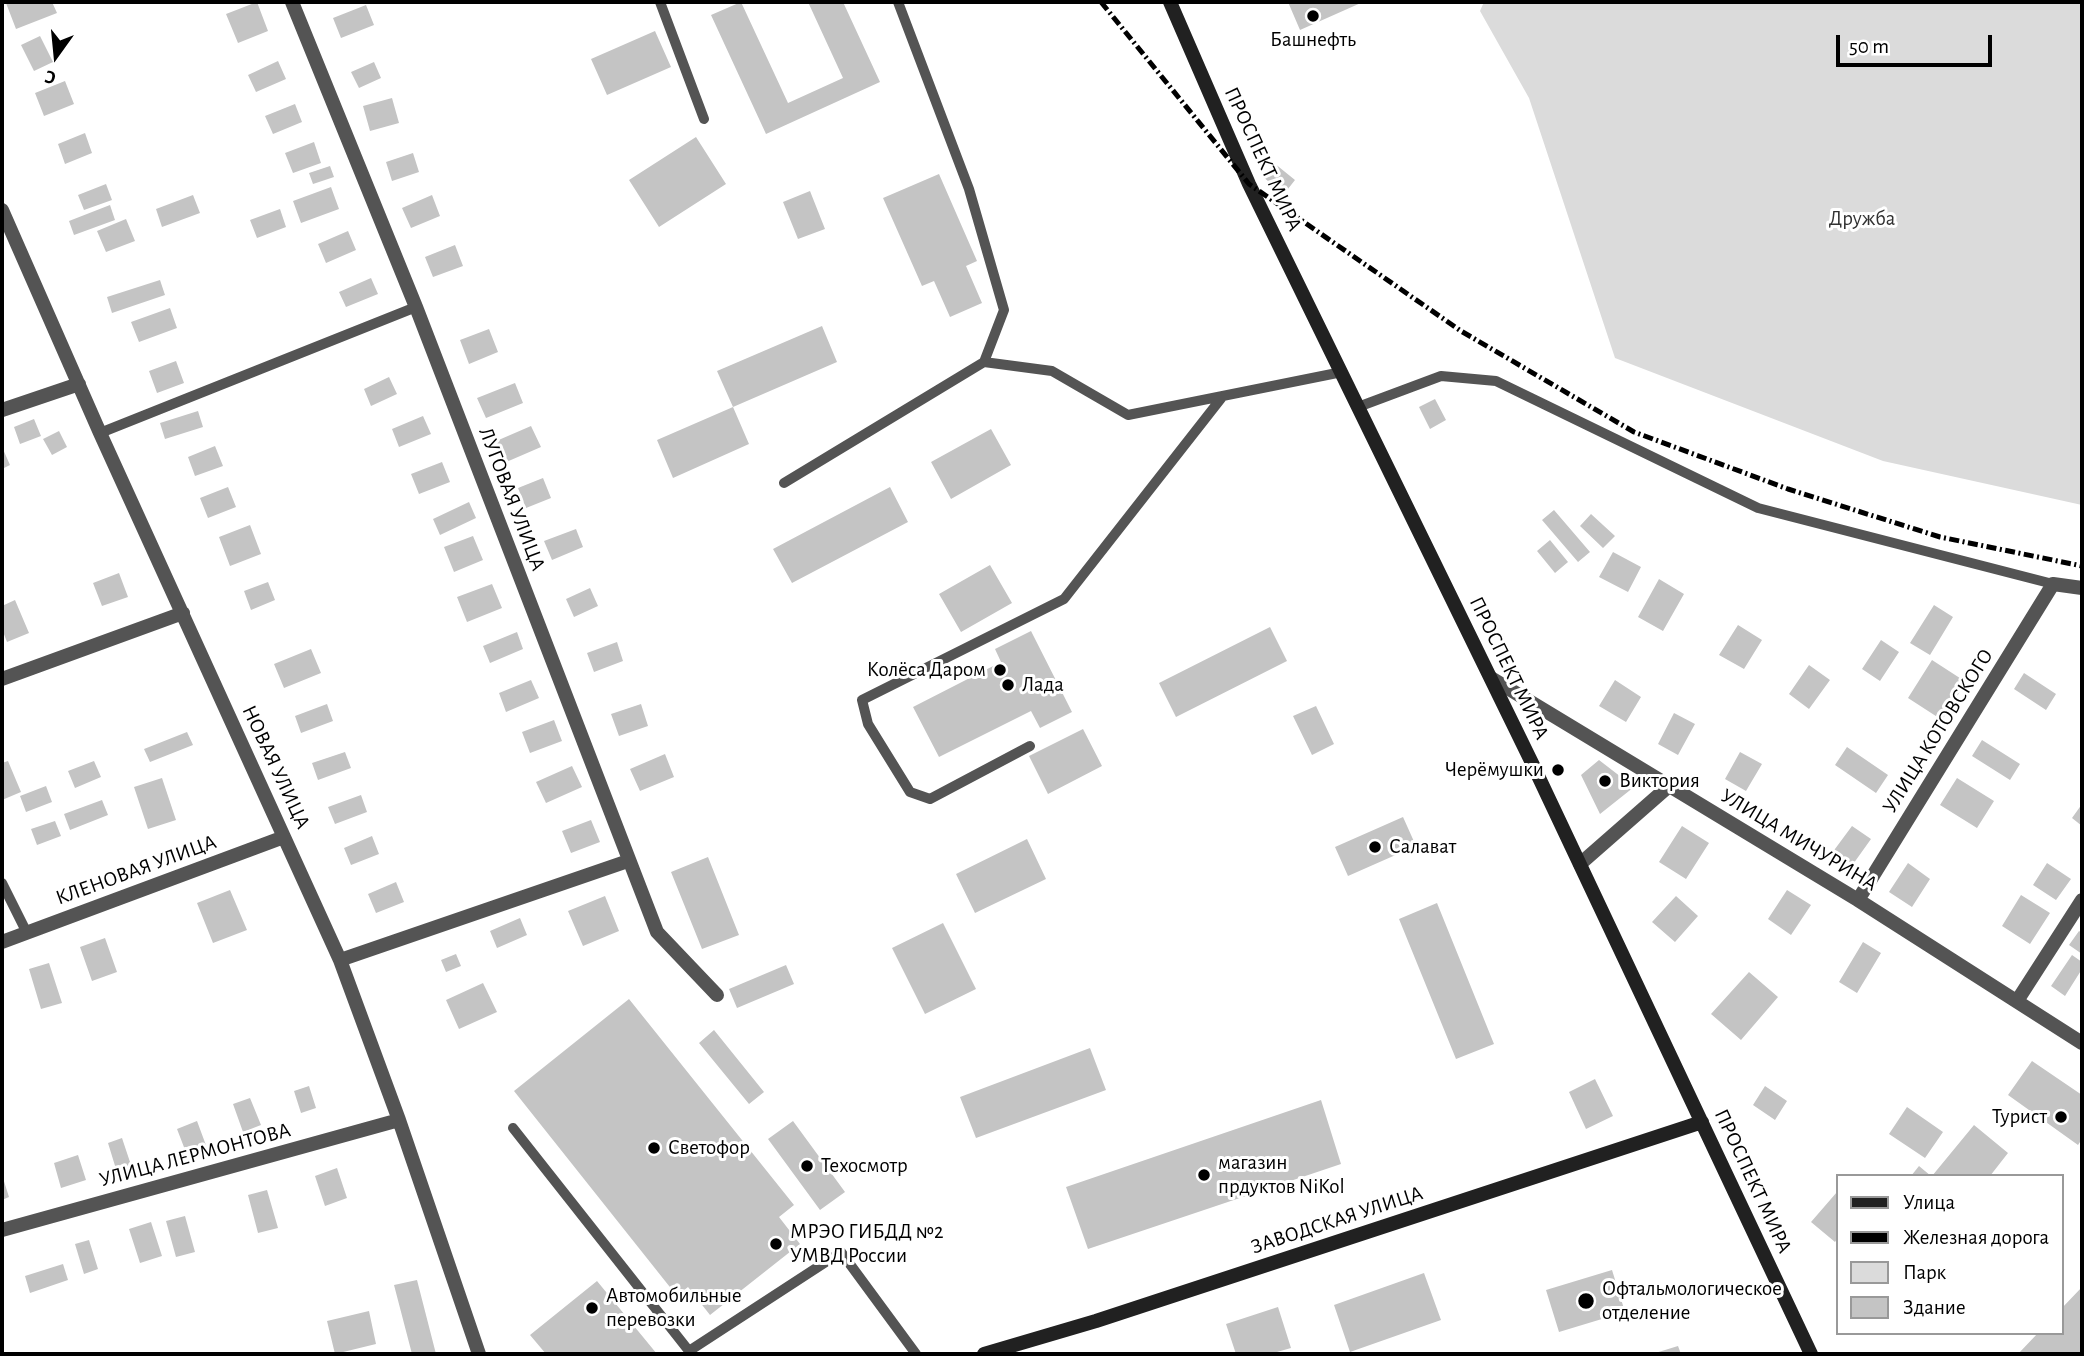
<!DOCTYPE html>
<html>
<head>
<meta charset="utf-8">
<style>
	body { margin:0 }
	#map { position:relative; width:2084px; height:1356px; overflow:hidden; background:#fff; font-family:"Alegreya Sans",sans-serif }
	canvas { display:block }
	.frame { position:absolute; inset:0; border:4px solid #000; pointer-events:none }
	.legend { position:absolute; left:1836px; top:1174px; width:228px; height:161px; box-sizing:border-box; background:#fff; border:2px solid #999; margin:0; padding:9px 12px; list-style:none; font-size:21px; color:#000 }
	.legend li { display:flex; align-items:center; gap:14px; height:35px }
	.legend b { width:35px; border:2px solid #999 }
	.north { position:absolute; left:21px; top:21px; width:70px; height:70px; -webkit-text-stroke:5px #fff; paint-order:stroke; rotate:195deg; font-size:19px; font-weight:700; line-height:28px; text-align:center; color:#000 }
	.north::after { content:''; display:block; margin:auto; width:24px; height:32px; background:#000; clip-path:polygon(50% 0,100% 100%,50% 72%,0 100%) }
	.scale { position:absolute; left:1836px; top:35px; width:156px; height:32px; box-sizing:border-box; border:4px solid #000; border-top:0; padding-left:9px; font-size:21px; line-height:24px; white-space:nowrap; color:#000; -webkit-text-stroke:5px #fff; paint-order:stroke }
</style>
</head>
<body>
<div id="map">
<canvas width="2084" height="1356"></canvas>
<div class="frame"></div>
<ul class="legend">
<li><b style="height:9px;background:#212121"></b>Улица</li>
<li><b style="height:9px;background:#000"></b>Железная дорога</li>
<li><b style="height:19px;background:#dbdbdb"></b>Парк</li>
<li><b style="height:19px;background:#c4c4c4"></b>Здание</li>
</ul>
<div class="north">С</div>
<div class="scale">50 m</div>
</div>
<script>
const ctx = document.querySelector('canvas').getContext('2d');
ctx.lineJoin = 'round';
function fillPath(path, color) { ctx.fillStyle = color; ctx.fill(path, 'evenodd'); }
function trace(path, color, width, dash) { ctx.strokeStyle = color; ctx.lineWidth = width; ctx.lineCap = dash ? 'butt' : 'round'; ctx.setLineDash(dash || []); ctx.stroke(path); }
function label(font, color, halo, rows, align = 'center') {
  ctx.font = font + ' "Alegreya Sans",sans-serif'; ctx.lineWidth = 6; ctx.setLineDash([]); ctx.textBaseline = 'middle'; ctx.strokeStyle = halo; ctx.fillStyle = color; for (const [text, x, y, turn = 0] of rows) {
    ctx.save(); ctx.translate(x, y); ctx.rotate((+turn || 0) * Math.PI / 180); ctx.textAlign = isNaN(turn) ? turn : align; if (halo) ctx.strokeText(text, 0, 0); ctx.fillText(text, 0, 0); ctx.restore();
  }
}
const green = new Path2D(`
	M 1484,2 L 2082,2 L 2082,505 L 1883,461 L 1615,358 L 1529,98 L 1480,11 Z`);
const building = new Path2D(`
	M 9,2 L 52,2 L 57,13 L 16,29 L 6,3 Z
	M 257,2 L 268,31 L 238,43 L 226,14 Z
	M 741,2 L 788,103 L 843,78 L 808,2 L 843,2 L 880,82 L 766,134 L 711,15 Z
	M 1288,2 L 1363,2 L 1300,30 Z
	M 366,5 L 374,25 L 341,38 L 333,18 Z
	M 655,31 L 671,67 L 607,95 L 591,59 Z
	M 40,36 L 53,62 L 34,71 L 21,45 Z
	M 278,61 L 286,79 L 256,92 L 248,75 Z
	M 374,62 L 381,78 L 359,88 L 351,72 Z
	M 65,81 L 74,104 L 44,116 L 35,93 Z
	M 392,98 L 399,123 L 370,131 L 363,106 Z
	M 295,104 L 302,122 L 273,134 L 265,116 Z
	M 85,133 L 92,153 L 65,164 L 58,144 Z
	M 696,137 L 726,184 L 659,227 L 629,180 Z
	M 314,142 L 321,163 L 293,173 L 285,153 Z
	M 413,153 L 419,172 L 392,181 L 386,162 Z
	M 1274,163 L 1295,180 L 1284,194 L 1263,177 Z
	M 330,166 L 334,177 L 313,184 L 309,173 Z
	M 939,174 L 977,261 L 966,266 L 982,303 L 950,317 L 934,281 L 922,286 L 883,198 Z
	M 106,184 L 112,200 L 84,210 L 78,195 Z
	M 331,187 L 339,209 L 301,223 L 293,201 Z
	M 810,191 L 825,229 L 798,239 L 783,202 Z
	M 193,195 L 200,213 L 162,227 L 156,209 Z
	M 432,195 L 440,216 L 411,228 L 402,208 Z
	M 110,205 L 115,220 L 74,235 L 69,221 Z
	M 280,209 L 286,227 L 257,238 L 250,220 Z
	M 126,219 L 135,241 L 106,252 L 97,231 Z
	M 348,231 L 356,250 L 326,263 L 318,244 Z
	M 455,245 L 463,266 L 433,277 L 425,257 Z
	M 371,278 L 378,294 L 346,307 L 339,292 Z
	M 160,280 L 165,295 L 112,313 L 107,297 Z
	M 170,308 L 177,328 L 139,342 L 131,322 Z
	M 822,326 L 837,362 L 733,407 L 717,371 Z
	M 489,329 L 498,352 L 469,364 L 460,340 Z
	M 176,361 L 184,383 L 157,393 L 149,371 Z
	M 389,377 L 397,394 L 371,406 L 364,389 Z
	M 515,383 L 523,403 L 486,418 L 477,398 Z
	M 1435,399 L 1446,420 L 1430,429 L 1419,407 Z
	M 733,407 L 749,444 L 673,478 L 657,440 Z
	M 198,411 L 203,427 L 165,439 L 160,423 Z
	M 423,416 L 431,434 L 399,447 L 392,429 Z
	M 34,419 L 41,436 L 20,444 L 14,427 Z
	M 531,426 L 541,447 L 504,463 L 494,442 Z
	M 991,429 L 1011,465 L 951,499 L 931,462 Z
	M 59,431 L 67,447 L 52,455 L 43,439 Z
	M 215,446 L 223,466 L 195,476 L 188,457 Z
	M 2,447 L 10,465 L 2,469 Z
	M 442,462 L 450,482 L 419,494 L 411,474 Z
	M 543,478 L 551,498 L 526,508 L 518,488 Z
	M 228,487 L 236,507 L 208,518 L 200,498 Z
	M 890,487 L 908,522 L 792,583 L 773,549 Z
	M 469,502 L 476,518 L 440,535 L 433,519 Z
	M 1554,510 L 1590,552 L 1578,562 L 1542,520 Z
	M 1591,514 L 1615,536 L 1603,548 L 1580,526 Z
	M 250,525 L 261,554 L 230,566 L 219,537 Z
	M 576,529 L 583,547 L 552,560 L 544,541 Z
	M 473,536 L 483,560 L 454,572 L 444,547 Z
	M 1550,540 L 1568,562 L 1555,573 L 1537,551 Z
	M 1613,552 L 1641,567 L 1628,592 L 1599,577 Z
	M 990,565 L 1012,603 L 961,632 L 939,594 Z
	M 119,573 L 128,597 L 102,606 L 93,583 Z
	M 1659,579 L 1684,594 L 1663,631 L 1638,617 Z
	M 268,582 L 275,600 L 251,610 L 244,591 Z
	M 492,584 L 502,608 L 467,622 L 457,597 Z
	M 590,588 L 598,606 L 574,617 L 566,599 Z
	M 15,600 L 29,633 L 7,642 L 2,629 L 2,606 Z
	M 1934,605 L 1953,617 L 1930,655 L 1910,643 Z
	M 1738,625 L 1762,640 L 1744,669 L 1719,655 Z
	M 1270,627 L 1287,661 L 1176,717 L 1159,683 Z
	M 1031,631 L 1072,712 L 1040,728 L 1031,711 L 939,757 L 913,707 L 1001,662 L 995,649 Z
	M 517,632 L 523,649 L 490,663 L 483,646 Z
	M 1881,640 L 1899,652 L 1880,681 L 1862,669 Z
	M 617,642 L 623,661 L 594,672 L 587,653 Z
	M 311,649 L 321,673 L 284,688 L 274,664 Z
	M 1932,660 L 1966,682 L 1942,720 L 1908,698 Z
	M 1809,665 L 1830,680 L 1809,709 L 1789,694 Z
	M 2024,673 L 2056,694 L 2046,710 L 2014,689 Z
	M 531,680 L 539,698 L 506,712 L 499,693 Z
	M 1615,680 L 1641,697 L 1626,722 L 1599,706 Z
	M 327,704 L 333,721 L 301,733 L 295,716 Z
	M 641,704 L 648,726 L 619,736 L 611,714 Z
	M 1316,706 L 1334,744 L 1312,755 L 1293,716 Z
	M 1674,713 L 1695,724 L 1678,755 L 1658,744 Z
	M 554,720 L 562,741 L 530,753 L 522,732 Z
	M 1083,729 L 1102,766 L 1048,794 L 1029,756 Z
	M 187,732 L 193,745 L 150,762 L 144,749 Z
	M 1982,740 L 2020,764 L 2010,780 L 1972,756 Z
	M 1847,747 L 1888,775 L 1876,793 L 1835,765 Z
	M 345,752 L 351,768 L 318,780 L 312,763 Z
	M 1740,752 L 1762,764 L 1746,791 L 1725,779 Z
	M 665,754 L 674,777 L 640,791 L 630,769 Z
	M 1599,760 L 1634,787 L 1600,814 L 1581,775 Z
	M 8,761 L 21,792 L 2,800 L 2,763 Z
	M 94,761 L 101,777 L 75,788 L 68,771 Z
	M 572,766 L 582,787 L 546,803 L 536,782 Z
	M 162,778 L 176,820 L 148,829 L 134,787 Z
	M 1957,778 L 1994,801 L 1977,828 L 1940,805 Z
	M 46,786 L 52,802 L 26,812 L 20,796 Z
	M 361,795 L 367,812 L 335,824 L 328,807 Z
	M 102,800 L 108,815 L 70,830 L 64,814 Z
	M 2082,804 L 2082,826 L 2072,818 Z
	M 1403,817 L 1416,846 L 1348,876 L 1335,847 Z
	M 591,820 L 600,842 L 571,853 L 562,831 Z
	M 55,821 L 61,836 L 37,845 L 31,829 Z
	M 1682,826 L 1709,843 L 1686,879 L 1659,862 Z
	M 1852,826 L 1871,839 L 1851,867 L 1832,853 Z
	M 372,836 L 379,854 L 351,865 L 344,848 Z
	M 1027,839 L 1046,879 L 975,913 L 956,874 Z
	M 708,857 L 739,935 L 702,949 L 671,872 Z
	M 1908,863 L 1930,879 L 1912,907 L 1889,892 Z
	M 2047,863 L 2071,879 L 2056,900 L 2033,885 Z
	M 396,882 L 404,902 L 376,913 L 368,894 Z
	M 230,890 L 247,930 L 213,943 L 197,903 Z
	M 1787,890 L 1811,905 L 1791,935 L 1768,919 Z
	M 2021,895 L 2050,913 L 2030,944 L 2002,926 Z
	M 605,896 L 619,931 L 583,946 L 568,911 Z
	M 1676,896 L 1698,916 L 1675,942 L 1652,922 Z
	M 1437,903 L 1494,1044 L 1456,1059 L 1399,919 Z
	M 520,918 L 527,935 L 497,948 L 490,931 Z
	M 943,923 L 976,989 L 925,1014 L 892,948 Z
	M 2079,931 L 2082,933 L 2082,954 L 2069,945 Z
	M 105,938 L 117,972 L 92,981 L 80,947 Z
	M 1863,942 L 1881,953 L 1857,993 L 1839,982 Z
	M 456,954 L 461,966 L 446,972 L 441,960 Z
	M 2072,955 L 2082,962 L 2082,969 L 2065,996 L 2051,986 Z
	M 49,963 L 62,1003 L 41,1009 L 29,969 Z
	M 786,965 L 794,984 L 737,1008 L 729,989 Z
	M 1749,972 L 1778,997 L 1741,1040 L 1711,1014 Z
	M 483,983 L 497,1012 L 459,1029 L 446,1000 Z
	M 629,999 L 794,1205 L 779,1217 L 800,1244 L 710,1315 L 688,1287 L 677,1296 L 514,1091 Z
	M 714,1030 L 764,1092 L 749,1104 L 699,1043 Z
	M 1090,1048 L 1106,1090 L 976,1138 L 960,1097 Z
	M 2032,1061 L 2082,1095 L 2082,1139 L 2078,1145 L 2008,1095 Z
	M 1595,1079 L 1613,1116 L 1586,1129 L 1569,1092 Z
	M 309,1086 L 316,1108 L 301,1113 L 294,1091 Z
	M 1765,1086 L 1787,1101 L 1775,1120 L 1753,1105 Z
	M 250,1098 L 261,1125 L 243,1132 L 233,1104 Z
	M 1321,1100 L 1341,1164 L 1088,1249 L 1066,1187 Z
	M 1907,1107 L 1943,1132 L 1925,1158 L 1889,1134 Z
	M 197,1121 L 207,1148 L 187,1155 L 177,1129 Z
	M 793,1121 L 845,1192 L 820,1210 L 768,1139 Z
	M 1974,1125 L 2008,1153 L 1990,1176 L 1932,1176 Z
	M 122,1138 L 131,1165 L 116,1169 L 108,1143 Z
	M 78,1155 L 86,1180 L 61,1188 L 54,1163 Z
	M 1919,1166 L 1931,1176 L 1911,1176 Z
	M 337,1168 L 347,1198 L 325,1206 L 315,1176 Z
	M 2,1175 L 9,1197 L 2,1200 Z
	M 267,1190 L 278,1228 L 258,1233 L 248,1195 Z
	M 1837,1192 L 1837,1239 L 1835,1242 L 1811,1222 Z
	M 185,1216 L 195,1252 L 176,1257 L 166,1221 Z
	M 151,1222 L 162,1256 L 140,1263 L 129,1229 Z
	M 89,1240 L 98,1269 L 84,1274 L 75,1244 Z
	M 63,1264 L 68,1280 L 30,1293 L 25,1276 Z
	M 1612,1270 L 1625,1312 L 1559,1332 L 1546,1290 Z
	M 1424,1273 L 1441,1320 L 1350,1352 L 1334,1305 Z
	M 417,1280 L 436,1354 L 412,1354 L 394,1285 Z
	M 597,1281 L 657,1354 L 546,1354 L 530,1335 Z
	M 2082,1287 L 2082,1354 L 2018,1354 L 2038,1333 L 2061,1333 L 2061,1309 Z
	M 1278,1307 L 1291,1348 L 1270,1354 L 1236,1354 L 1226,1324 Z
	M 369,1311 L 376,1344 L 335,1354 L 327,1321 Z
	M 1678,1346 L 1681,1354 L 1652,1354 Z`);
const lane = new Path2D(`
	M 660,2 L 704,119
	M 898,2 L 969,189 L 1004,310 L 984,362
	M 1358,407 L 1441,376 L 1496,381 L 1758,508 L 2053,584
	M 100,433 L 416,307
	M 784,483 L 984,362 L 1052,371 L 1128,415 L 1342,372
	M 1030,746 L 930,799 L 910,792 L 868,724 L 862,700 L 1064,599 L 1223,396
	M 2,883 L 27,933
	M 513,1128 L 689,1351 L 841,1252 L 916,1354`);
const street = new Path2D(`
	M 292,2 L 416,307 L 657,932 L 717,995
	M 2,210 L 100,433 L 340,960 L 399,1120 L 479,1354
	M 2,410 L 79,384
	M 1491,678 L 1858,900 L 2082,1043
	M 2,679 L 183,613
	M 1580,864 L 1669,786
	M 1858,900 L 2053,584 L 2082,588
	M 2,942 L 284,837
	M 340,960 L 628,861
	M 2017,1001 L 2082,900
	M 2,1230 L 399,1120`);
const secondary = new Path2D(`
	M 1170,2 L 1249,184 L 1533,765 L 1811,1354
	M 984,1354 L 1096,1321 L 1702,1122`);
const rail = new Path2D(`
	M 1101,2 L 1249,184 L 1461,331 L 1634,432 L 1788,489 L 1940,537 L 2082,566`);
const markers = [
	[1313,16,7,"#000"],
	[1000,670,7,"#000"],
	[1008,685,7,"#000"],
	[1558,770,7,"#000"],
	[1605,781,7,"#000"],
	[1375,847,7,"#000"],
	[2061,1117,7,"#000"],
	[654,1148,7,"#000"],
	[807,1166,7,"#000"],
	[1204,1175,7,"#000"],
	[776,1244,7,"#000"],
	[1586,1301,9,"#000"],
	[592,1308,7,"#000"]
];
const poiNames = [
	["Башнефть",1313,40,"center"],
	["Колёса Даром",986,670,"right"],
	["Лада",1022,685],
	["Черёмушки",1544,770,"right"],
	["Виктория",1619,781],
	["Салават",1389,847],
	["Турист",2047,1117,"right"],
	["Светофор",668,1148],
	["магазин",1218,1163],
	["прдуктов NiKol",1218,1187],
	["Техосмотр",821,1166],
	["МРЭО ГИБДД №2",790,1232],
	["УМВД России",790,1256],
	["Офтальмологическое",1602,1289],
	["отделение",1602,1313],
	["Автомобильные",606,1296],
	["перевозки",606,1320]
];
const streetNames = [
	["ПРОСПЕКТ МИРА",1263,159,65],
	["ЛУГОВАЯ УЛИЦА",512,499,69],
	["ПРОСПЕКТ МИРА",1509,668,64],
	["УЛИЦА КОТОВСКОГО",1938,731,-58],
	["НОВАЯ УЛИЦА",276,767,65],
	["УЛИЦА МИЧУРИНА",1799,840,31],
	["КЛЕНОВАЯ УЛИЦА",136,870,-20],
	["УЛИЦА ЛЕРМОНТОВА",195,1155,-15],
	["ПРОСПЕКТ МИРА",1753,1181,65],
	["ЗАВОДСКАЯ УЛИЦА",1337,1220,-18]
];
const parkNames = [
	["Дружба",1862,219]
];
fillPath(green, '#dbdbdb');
fillPath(building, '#c4c4c4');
trace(lane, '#545454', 10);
trace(street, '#545454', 14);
trace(secondary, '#212121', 14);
trace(rail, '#000', 5, [10, 3.5, 2, 3.5]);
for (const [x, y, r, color] of markers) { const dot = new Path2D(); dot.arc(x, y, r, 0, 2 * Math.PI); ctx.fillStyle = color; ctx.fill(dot); trace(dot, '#fff', 2.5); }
label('21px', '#000', '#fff', poiNames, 'left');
label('21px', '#000', '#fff', streetNames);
label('21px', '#323232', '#fff', parkNames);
</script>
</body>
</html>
